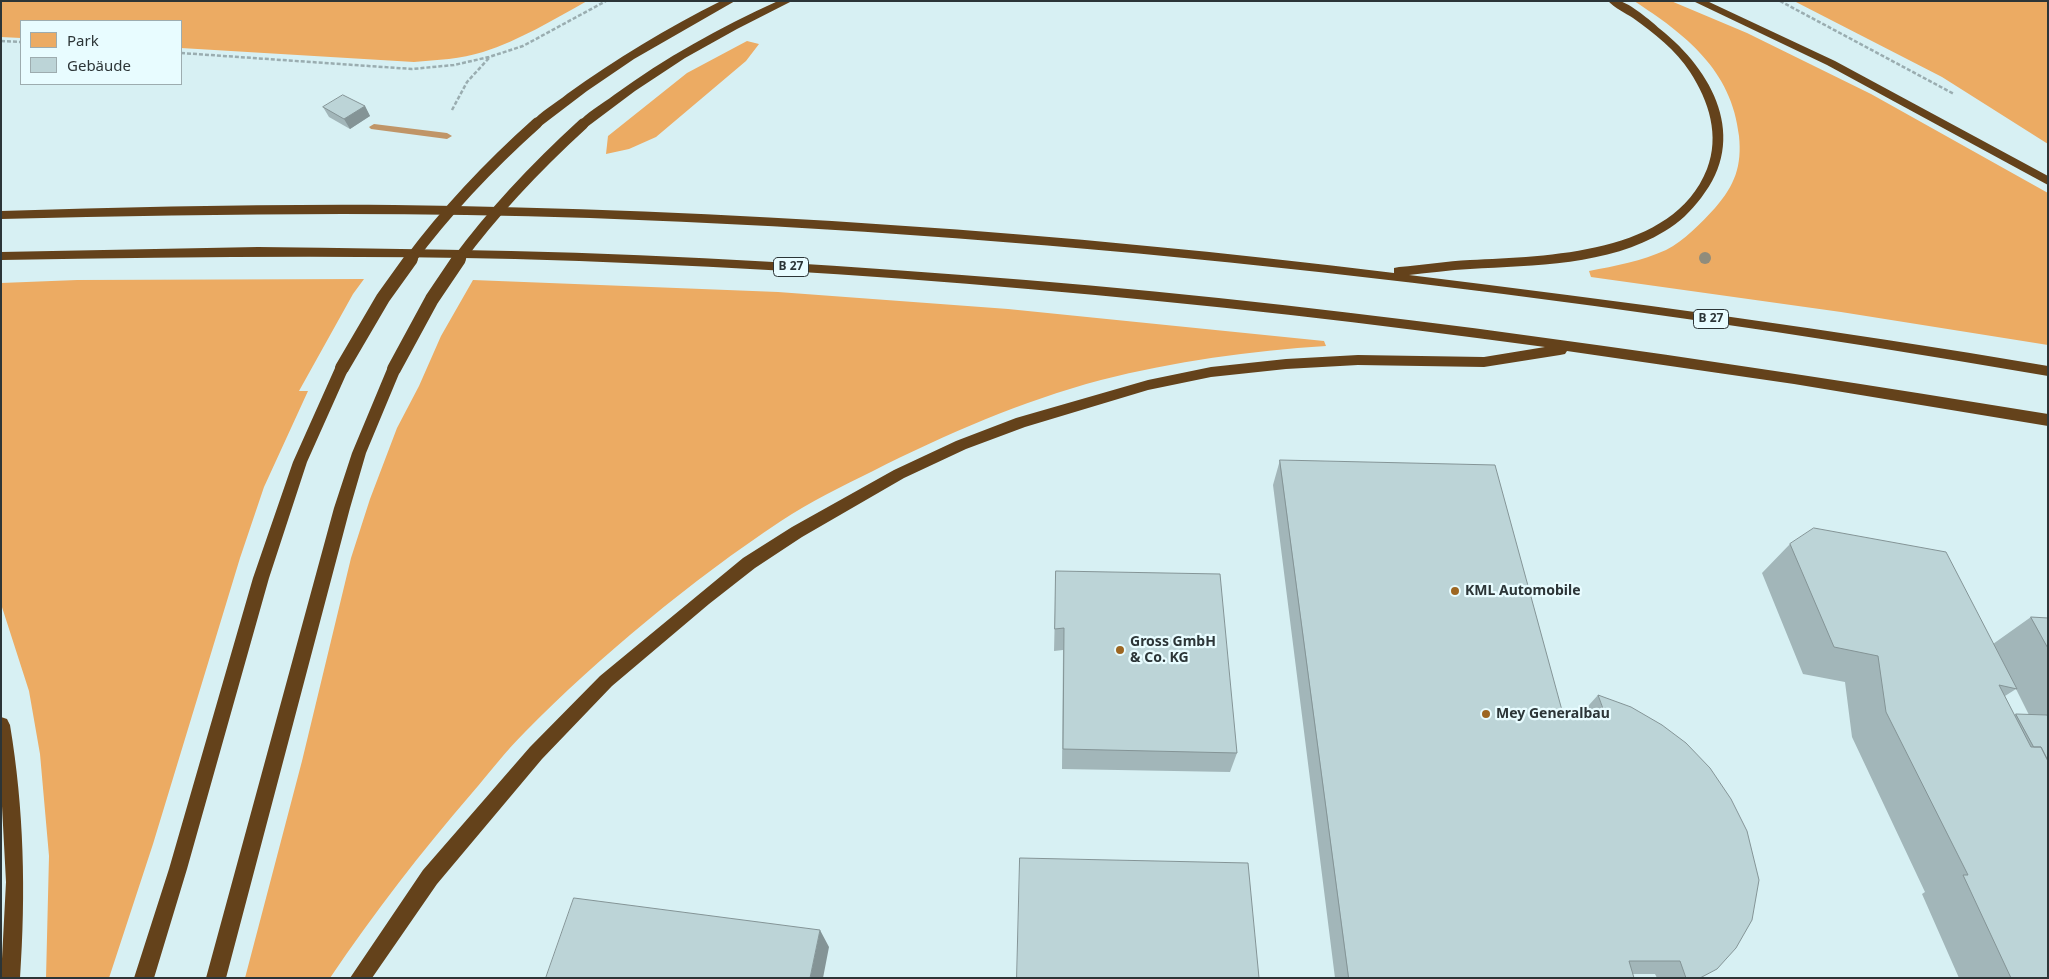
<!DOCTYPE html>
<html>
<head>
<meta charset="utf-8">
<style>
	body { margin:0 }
	#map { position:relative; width:2049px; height:979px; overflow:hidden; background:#d7f0f3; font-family:"Noto Sans",sans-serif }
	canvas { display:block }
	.frame { position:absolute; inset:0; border:2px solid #2c3537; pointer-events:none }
	.legend { position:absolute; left:20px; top:20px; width:162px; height:65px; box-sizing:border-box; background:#e8fcff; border:1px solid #9dacaf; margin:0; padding:6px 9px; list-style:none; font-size:15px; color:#2c3537 }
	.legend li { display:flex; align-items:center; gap:10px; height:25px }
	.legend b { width:25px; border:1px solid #9dacaf }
</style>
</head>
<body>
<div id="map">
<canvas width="2049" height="979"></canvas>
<div class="frame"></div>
<ul class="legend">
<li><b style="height:14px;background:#ecab63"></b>Park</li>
<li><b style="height:14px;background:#bcd4d7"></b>Gebäude</li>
</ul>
</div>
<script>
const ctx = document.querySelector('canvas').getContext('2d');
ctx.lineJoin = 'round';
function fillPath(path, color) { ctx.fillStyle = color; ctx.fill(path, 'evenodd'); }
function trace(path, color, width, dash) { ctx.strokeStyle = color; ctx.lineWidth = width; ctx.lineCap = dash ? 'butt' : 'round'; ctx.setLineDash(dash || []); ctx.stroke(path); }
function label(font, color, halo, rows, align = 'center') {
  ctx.font = font + ' "Noto Sans",sans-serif'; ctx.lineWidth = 4.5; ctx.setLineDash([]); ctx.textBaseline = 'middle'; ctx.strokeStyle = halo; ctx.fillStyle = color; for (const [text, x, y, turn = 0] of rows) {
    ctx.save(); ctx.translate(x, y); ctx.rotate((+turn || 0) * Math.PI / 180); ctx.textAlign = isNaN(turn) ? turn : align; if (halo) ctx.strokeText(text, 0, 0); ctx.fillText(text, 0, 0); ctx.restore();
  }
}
const green = new Path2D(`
	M 1,1 L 587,1 C 553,20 520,40 483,52 C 461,59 437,60 414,62 L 181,48 L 181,21 L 21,21 L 21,38 L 1,37 Z
	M 1634,1 L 1671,1 L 1747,33 L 1871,94 L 2048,193 L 2048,345 L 1841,312 L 1591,277 L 1589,271 C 1615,266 1642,261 1666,250 C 1684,241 1701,223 1715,208 C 1735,185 1742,166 1739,136 C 1732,70 1685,34 1634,1 Z
	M 1794,1 L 2048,1 L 2048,144 L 1942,77 Z
	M 747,41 L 759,44 L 746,61 L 656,137 L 629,149 L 606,154 L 608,136 L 687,73 Z
	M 364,279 L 353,294 L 299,391 L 308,391 L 264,487 L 240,558 L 153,844 L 109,978 L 46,978 L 49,856 L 40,754 L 29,691 L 1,604 L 1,283 L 77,280 Z
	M 473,280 L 778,292 L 1008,309 L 1324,341 L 1326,346 C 1250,351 1175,361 1101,380 C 1022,401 946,434 873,471 C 842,486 810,502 781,521 C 692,580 600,656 525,732 C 506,751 490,772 472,793 C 421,852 374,913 330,978 L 245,978 L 302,761 L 351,558 L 370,499 L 397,428 L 419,386 L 441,336 Z`);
const path = new Path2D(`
	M 1780,1 L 1954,94
	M 1,41 L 21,42
	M 181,53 L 412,69 L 454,65 L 489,57 L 523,46 L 606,1
	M 452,110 L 467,82 L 489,58`);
const lane = new Path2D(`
	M 374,124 L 447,133 L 452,136 L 447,139 L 371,129 L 369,127 Z`);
const highway = new Path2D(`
	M 721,1 L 735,1 L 634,59 L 587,91 L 541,126 L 537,127 L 531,123 C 540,112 556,103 567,94 C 616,59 667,28 721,1 Z
	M 778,1 L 792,1 L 737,29 L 685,58 L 635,91 L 587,127 L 579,127 L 577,124 C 586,113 602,104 614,95 C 665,58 720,27 778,1 Z
	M 1608,1 C 1612,1 1616,1 1619,1 C 1630,3 1651,21 1660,29 C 1713,71 1749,138 1701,198 C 1691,211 1679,223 1665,231 C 1608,266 1534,265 1470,269 C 1449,270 1429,273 1409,275 C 1623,301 1836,330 2048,366 L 2048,376 C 1566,293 1078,235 590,218 C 394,211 198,214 1,219 L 1,211 C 132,207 263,204 394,205 C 727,209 1062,232 1394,273 L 1394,268 L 1399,267 C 1423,265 1447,261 1470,260 C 1547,256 1673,255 1707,169 C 1720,136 1709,101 1690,72 C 1676,50 1654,33 1633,18 C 1625,13 1615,8 1608,1 Z
	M 1693,1 L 1707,1 L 1835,61 L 2048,176 L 2048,185 L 1827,65 Z
	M 258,247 C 343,248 427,249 511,251 C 683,255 855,266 1026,280 C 1369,308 1709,359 2048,414 L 2048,426 L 1794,384 L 1567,351 L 1565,354 L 1560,355 L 1484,367 L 1358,365 L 1286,369 L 1211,377 L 1148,390 L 1025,427 L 966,449 L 904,478 L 802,537 L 755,568 L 709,604 L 612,686 L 542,759 L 437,884 L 372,978 L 350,978 L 423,870 L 530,747 L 600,676 L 743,558 L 792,527 L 894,470 L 956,441 L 1016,418 L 1148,380 L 1211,367 L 1286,359 L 1358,355 L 1484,357 L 1545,347 C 1204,300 859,269 515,259 C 343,255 172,257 1,260 L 1,252 Z
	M 342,363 L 347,364 L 349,368 L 307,462 L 269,578 L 187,869 L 154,978 L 134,978 L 169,869 L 253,578 L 293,462 L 335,368 L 337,364 Z
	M 394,364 L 399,365 L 401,369 L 366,453 L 350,508 L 226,978 L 206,978 L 334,508 L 352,453 L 387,369 L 389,365 Z
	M 1,717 L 7,719 L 10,725 C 24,809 26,893 20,978 L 1,978 L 6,882 L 1,787 Z`);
const highwayBridgeFar1 = new Path2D(`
	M 410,260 C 448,209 490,165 537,123
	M 458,260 C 495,210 537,166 583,124`);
const highwayBridge = new Path2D(`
	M 342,368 L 383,298 L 411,259
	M 394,369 L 432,299 L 459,259`);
const trees = [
	[1705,258]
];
const wall = new Path2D(`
	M 365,106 L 370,116 L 350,129 L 329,117 L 323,107 Z
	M 1280,460 L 1563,714 L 1581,714 L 1598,695 L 1700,978 L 1657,978 L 1655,974 L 1633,974 L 1634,978 L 1335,978 L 1273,485 Z
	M 1790,544 L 1993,644 L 2031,617 L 2048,618 L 2048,978 L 1959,978 L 1922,894 L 1925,892 L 1852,737 L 1845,682 L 1803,674 L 1762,573 ZM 2016,689 L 2029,715 L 2016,714 L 2014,715 L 2005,696 Z
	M 1056,571 L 1237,753 L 1230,772 L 1062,769 L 1063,650 L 1054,651 Z`);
const shadedWall = new Path2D(`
	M 365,106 L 370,116 L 350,129 L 344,119 Z
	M 820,930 L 829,947 L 823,978 L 810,978 Z`);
const building = new Path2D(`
	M 343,95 L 365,106 L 344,119 L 323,107 Z
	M 1280,460 L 1495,465 L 1563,714 L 1605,714 L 1598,695 L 1631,707 L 1662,725 L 1686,743 L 1710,768 L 1731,799 L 1747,831 L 1759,880 L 1752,920 L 1736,948 L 1717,969 L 1700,978 L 1686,978 L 1680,961 L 1629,961 L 1634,978 L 1349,978 Z
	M 1814,528 L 1946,552 L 2017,689 L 1999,685 L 2031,747 L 2041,747 L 2048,761 L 2048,978 L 2011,978 L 1963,875 L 1968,875 L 1886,712 L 1878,656 L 1834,647 L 1790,544 Z
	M 1056,571 L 1220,574 L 1237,753 L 1063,749 L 1064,628 L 1055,629 Z
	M 2031,617 L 2048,618 L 2048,648 Z
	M 2016,714 L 2047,715 L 2048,717 L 2048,761 L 2041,747 L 2034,747 Z
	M 1020,858 L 1248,863 L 1259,978 L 1017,978 Z
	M 574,898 L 820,930 L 810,978 L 546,978 Z`);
const markers = [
	[1455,591,5,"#9d6621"],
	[1120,650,5,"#9d6621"],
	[1486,714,5,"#9d6621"]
];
const shields = [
	[791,267,35],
	[1711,319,35]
];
const shieldNames = [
	["B 27",791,267],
	["B 27",1711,319]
];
const poiNames = [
	["KML Automobile",1465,591],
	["Gross GmbH",1130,642],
	["& Co. KG",1130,658],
	["Mey Generalbau",1496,714]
];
fillPath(green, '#ecab63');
trace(path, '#9aadb0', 2.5, [4, 2]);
fillPath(lane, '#c09567');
fillPath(highway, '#64421b');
trace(highwayBridgeFar1, '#64421b', 11);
trace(highwayBridge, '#64421b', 14);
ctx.fillStyle = '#908c7c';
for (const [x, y] of trees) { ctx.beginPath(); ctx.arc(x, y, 6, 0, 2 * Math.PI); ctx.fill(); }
fillPath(wall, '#a2b6b9');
fillPath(shadedWall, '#849496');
fillPath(building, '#bcd4d7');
trace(building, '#849496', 1);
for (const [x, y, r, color] of markers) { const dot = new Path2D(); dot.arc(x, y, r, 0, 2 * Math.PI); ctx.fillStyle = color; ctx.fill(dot); trace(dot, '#e8fcff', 2); }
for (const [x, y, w] of shields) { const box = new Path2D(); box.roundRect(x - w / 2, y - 9.5, w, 19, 4); ctx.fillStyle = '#e8fcff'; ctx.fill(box); trace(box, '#2c3537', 1); }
label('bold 12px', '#2c3537', null, shieldNames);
label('bold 14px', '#2c3537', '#e8fcff', poiNames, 'left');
</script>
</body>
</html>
